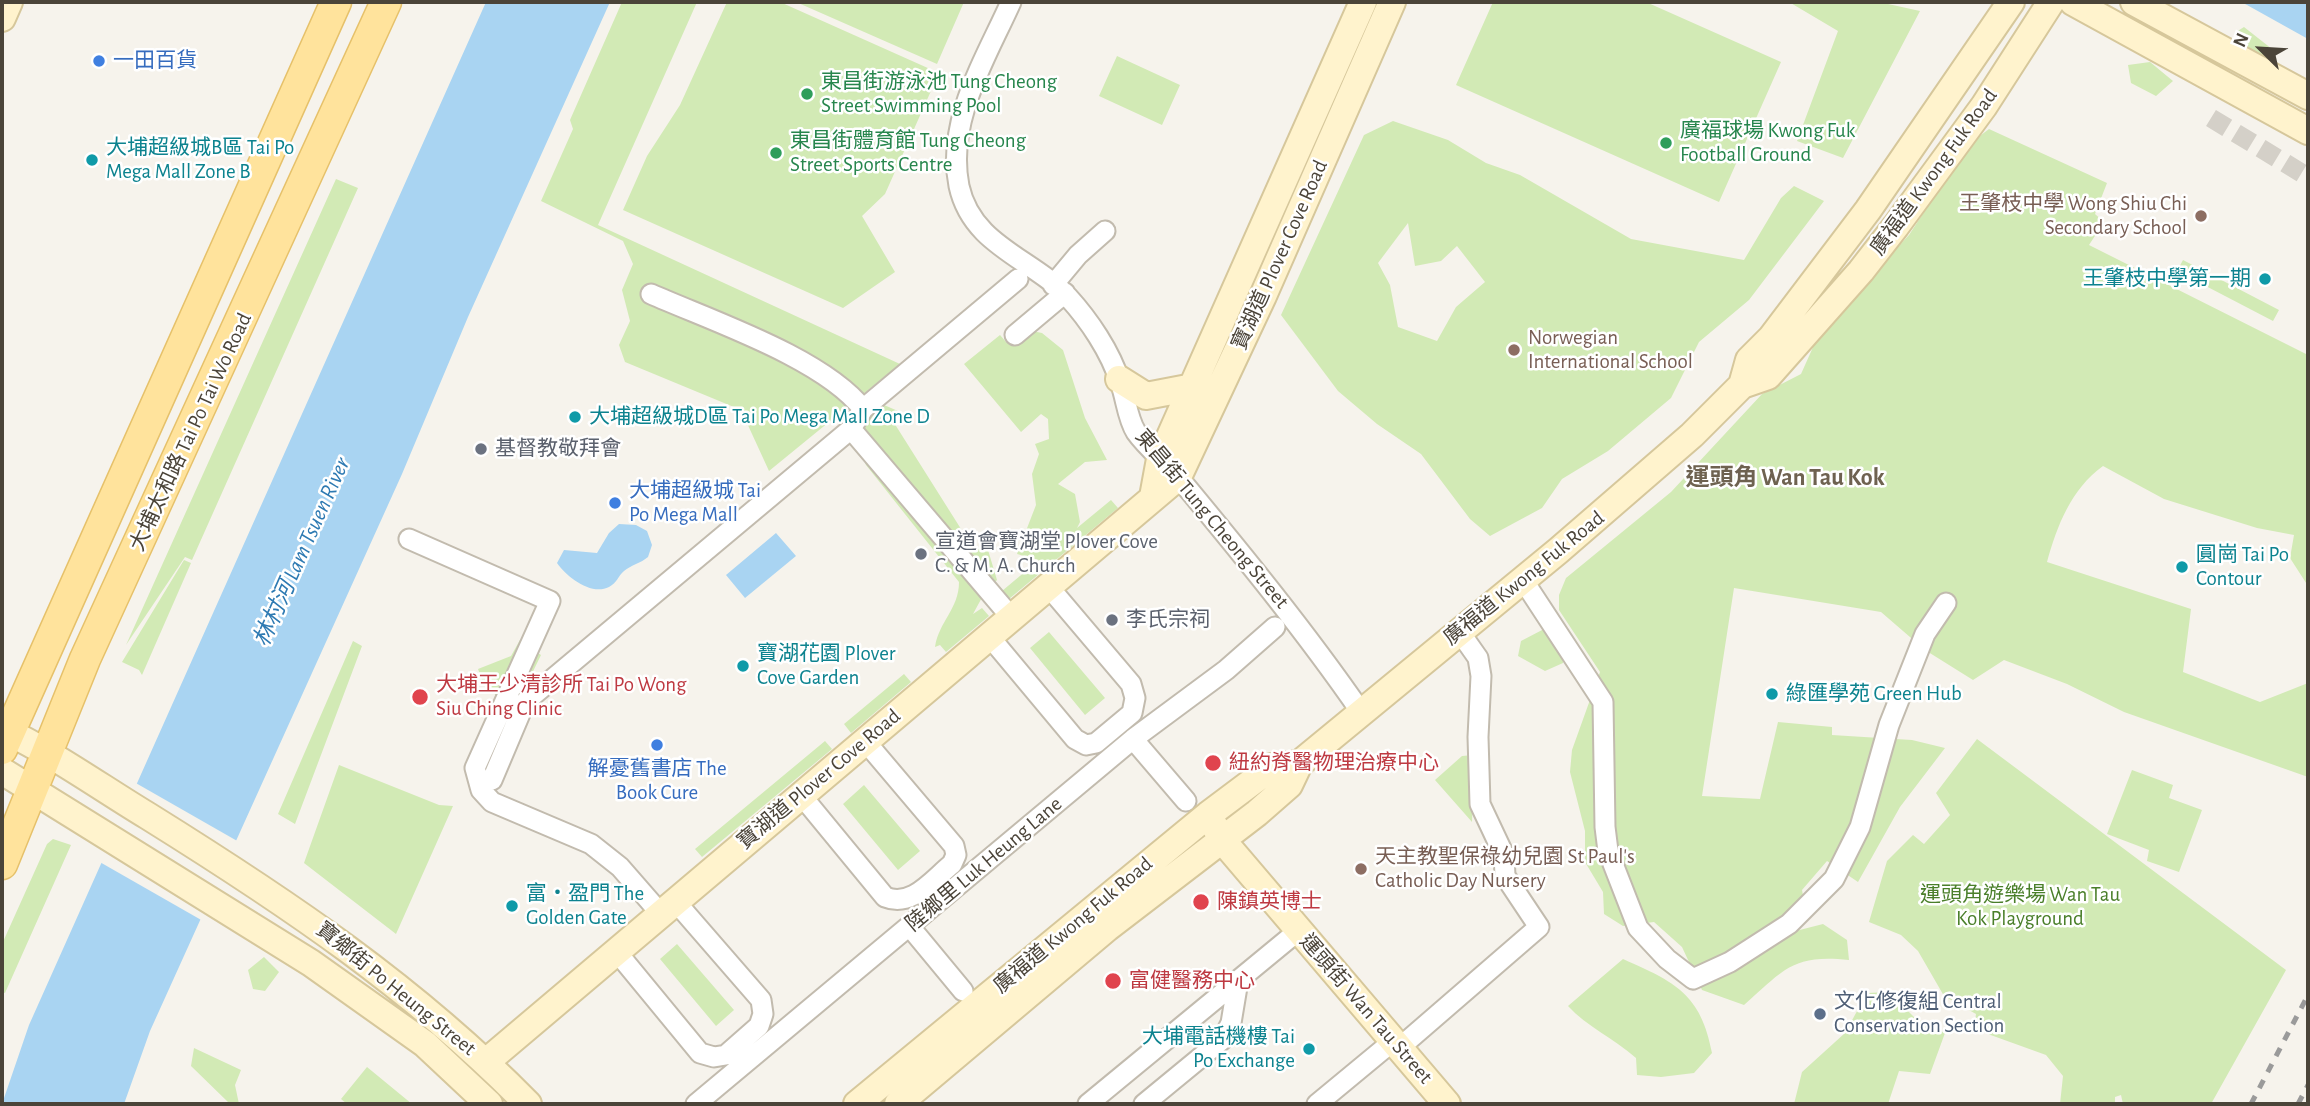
<!DOCTYPE html>
<html>
<head>
<meta charset="utf-8">
<style>
	body { margin:0 }
	#map { position:relative; width:2310px; height:1106px; overflow:hidden; background:#f6f3ec; font-family:"Alegreya Sans",sans-serif }
	canvas { display:block }
	.frame { position:absolute; inset:0; border:4px solid #4b4439; pointer-events:none }
	.north { position:absolute; left:2226px; top:14px; width:70px; height:70px; -webkit-text-stroke:5px #fff; paint-order:stroke; rotate:294deg; font-size:19px; font-weight:700; line-height:28px; text-align:center; color:#4b4439 }
	.north::after { content:''; display:block; margin:auto; width:24px; height:32px; background:#4b4439; clip-path:polygon(50% 0,100% 100%,50% 72%,0 100%) }
</style>
</head>
<body>
<div id="map">
<canvas width="2310" height="1106"></canvas>
<div class="frame"></div>
<div class="north">N</div>
</div>
<script>
const ctx = document.querySelector('canvas').getContext('2d');
ctx.lineJoin = 'round';
function fillPath(path, color) { ctx.fillStyle = color; ctx.fill(path, 'evenodd'); }
function trace(path, color, width, dash) { ctx.strokeStyle = color; ctx.lineWidth = width; ctx.lineCap = dash ? 'butt' : 'round'; ctx.setLineDash(dash || []); ctx.stroke(path); }
function label(font, color, halo, rows, align = 'center') {
  ctx.font = font + ' "Alegreya Sans","Noto Sans TC",sans-serif'; ctx.lineWidth = 5; ctx.setLineDash([]); ctx.textBaseline = 'middle'; ctx.strokeStyle = halo; ctx.fillStyle = color; for (const [text, x, y, turn = 0] of rows) {
    ctx.save(); ctx.translate(x, y); ctx.rotate((+turn || 0) * Math.PI / 180); ctx.textAlign = isNaN(turn) ? turn : align; if (halo) ctx.strokeText(text, 0, 0); ctx.fillText(text, 0, 0); ctx.restore();
  }
}
const green = new Path2D(`
	M 622,2 L 697,2 L 598,225 L 900,364 L 769,471 L 741,410 L 625,362 L 619,345 L 630,321 L 622,290 L 633,264 L 623,241 L 541,201 L 573,129 L 570,120 Z
	M 727,2 L 780,2 L 939,73 L 885,194 L 862,216 L 895,272 L 843,308 L 623,210 L 647,156 L 680,105 Z
	M 796,2 L 964,2 L 937,64 Z
	M 1493,2 L 1646,2 L 1781,62 L 1719,202 L 1456,85 Z
	M 1789,2 L 1879,2 L 1920,11 L 1843,158 L 1797,141 L 1838,31 Z
	M 2244,27 L 2272,49 L 2267,63 L 2243,55 L 2236,32 Z
	M 1117,56 L 1180,85 L 1162,125 L 1099,96 Z
	M 2150,62 L 2173,81 L 2156,96 L 2131,83 L 2128,65 Z
	M 1393,121 L 1448,140 L 1486,163 L 1520,175 L 1631,239 L 1744,260 L 1781,198 L 1794,186 L 1824,201 L 1749,300 L 1699,342 L 1671,398 L 1608,451 L 1562,479 L 1542,508 L 1490,536 L 1470,519 L 1421,454 L 1377,424 L 1338,391 L 1281,315 L 1364,135 ZM 1408,223 L 1415,266 L 1441,261 L 1457,246 L 1485,282 L 1456,307 L 1437,341 L 1398,327 L 1390,285 L 1378,263 Z
	M 1989,129 L 2107,183 L 2095,214 L 2104,222 L 2089,245 L 2308,355 L 2308,586 L 2290,558 L 2294,535 L 2257,528 L 2164,499 L 2103,466 C 2071,489 2057,526 2047,562 L 2191,609 L 2183,672 L 2260,702 L 2308,683 L 2308,777 L 2124,712 L 2067,684 L 2004,660 L 1973,680 L 1925,650 L 1881,612 L 1734,588 L 1702,796 L 1760,799 L 1778,722 L 1832,727 L 1832,735 L 1912,740 L 1945,748 L 1900,807 L 1858,882 L 1827,861 L 1802,890 L 1806,911 L 1788,933 L 1823,924 L 1847,940 L 1849,960 C 1792,954 1784,970 1744,1005 L 1702,990 L 1682,947 L 1654,922 L 1623,926 L 1604,914 L 1603,892 L 1585,862 L 1585,831 L 1570,772 L 1572,750 L 1600,672 L 1559,610 L 1559,595 L 1566,578 L 1671,492 L 1762,394 L 1801,374 L 1814,345 L 1835,314 L 1909,235 L 1968,145 Z
	M 336,179 L 358,188 L 192,560 L 185,557 L 126,645 Z
	M 2183,260 L 2279,310 L 2273,321 L 2177,271 Z
	M 1013,327 L 1042,333 L 1063,350 L 1085,418 L 1107,460 L 1085,462 L 1058,484 L 1075,494 L 1080,522 L 1077,528 L 1111,500 L 1118,508 L 1009,599 L 1002,591 L 1039,560 L 1017,554 L 1036,505 L 1032,474 L 1039,454 L 1035,444 L 1049,439 L 1048,419 L 1041,414 L 1021,432 L 964,364 L 1000,335 L 1007,343 Z
	M 877,402 L 898,411 L 891,418 L 973,548 L 988,550 L 997,580 L 985,592 L 973,614 L 982,608 L 989,616 L 946,652 L 940,645 L 935,647 C 939,621 959,609 959,582 L 866,465 C 856,441 861,422 877,402 Z
	M 184,560 L 191,563 L 142,675 L 139,670 L 122,662 Z
	M 1544,629 L 1566,637 L 1563,663 L 1545,671 L 1518,656 L 1521,641 Z
	M 1049,632 L 1105,698 L 1085,715 L 1030,648 Z
	M 520,640 L 541,655 L 519,700 L 499,699 L 482,680 L 478,669 L 511,656 Z
	M 353,641 L 362,646 L 295,824 L 278,814 Z
	M 904,674 L 911,682 L 851,733 L 844,724 Z
	M 1977,739 L 2286,970 L 2211,1104 L 2123,1104 L 2121,1095 L 2115,1097 L 2115,1104 L 2060,1104 L 2063,1076 L 2046,1055 L 1974,1029 L 1976,1014 L 1944,996 L 1918,951 L 1901,935 L 1869,922 L 1887,861 L 1913,835 L 1924,844 L 1950,815 L 1936,793 Z
	M 825,741 L 832,749 L 702,857 L 695,849 Z
	M 1474,755 L 1472,822 L 1435,780 L 1462,756 Z
	M 339,765 L 439,805 L 453,806 L 396,934 L 304,863 Z
	M 2132,770 L 2173,785 L 2169,798 L 2202,810 L 2179,872 L 2147,861 L 2149,850 L 2107,834 Z
	M 864,785 L 920,851 L 898,870 L 843,804 Z
	M 53,839 L 71,845 L 5,993 L 2,992 L 2,944 L 47,844 Z
	M 677,944 L 734,1010 L 716,1026 L 660,959 Z
	M 264,957 L 279,972 L 265,991 L 253,989 L 248,970 Z
	M 1623,959 C 1675,982 1701,994 1712,1053 L 1694,1073 L 1661,1077 L 1637,1075 L 1636,1058 C 1615,1039 1586,1026 1568,1006 Z
	M 1889,992 L 1915,1018 L 1945,1033 L 1930,1074 L 1899,1071 L 1888,1104 L 1794,1104 L 1802,1072 L 1845,1033 L 1867,993 Z
	M 194,1048 L 241,1070 L 235,1085 L 239,1104 L 229,1103 L 191,1066 Z
	M 367,1067 L 412,1104 L 347,1104 L 341,1099 Z`);
const water = new Path2D(`
	M 486,2 L 610,2 L 468,317 L 402,474 L 150,1031 L 124,1104 L 2,1104 L 29,1025 Z
	M 2241,2 L 2308,2 L 2308,39 L 2247,5 Z
	M 619,524 L 636,525 L 647,531 L 652,545 L 648,557 C 641,563 631,565 624,571 C 618,576 617,583 609,587 C 591,596 567,577 557,563 L 564,550 L 597,553 L 609,533 Z
	M 776,533 L 796,556 L 745,598 L 726,575 Z`);
const pier = new Path2D(`
	M 134,782 L 239,842 L 203,921 L 98,861 Z`);
const streetTunnel = new Path2D(`
	M 2211,118 L 2308,177`);
const street = new Path2D(`
	M 1011,2 C 985,60 946,121 959,186 C 972,246 1032,258 1068,297 C 1089,320 1110,351 1120,382 C 1126,397 1127,418 1136,432 C 1148,449 1166,462 1179,478 C 1242,554 1305,631 1361,712
	M 1053,285 L 1078,255 L 1105,231
	M 651,294 C 712,321 823,358 863,409 L 1018,279
	M 1015,335 L 1065,293
	M 851,429 L 1011,617
	M 409,539 L 550,601 L 475,768 L 481,790 L 492,802 L 591,844 L 620,867 L 661,914
	M 1523,580 L 1603,702 L 1605,827 L 1608,851 L 1638,928 L 1667,959 L 1693,979 L 1730,962 L 1789,924 L 1834,879 L 1860,827 L 1889,725 L 1925,634 L 1946,603
	M 989,636 L 1075,739 L 1086,745 L 1096,743 L 1132,713 L 1135,698 L 1131,684 L 1048,586
	M 1133,739 L 1186,801
	M 492,780 L 525,702 L 851,429 L 863,409
	M 801,795 L 885,897 C 912,908 932,880 952,864 L 956,855 L 954,846 L 865,741
	M 910,927 L 963,991
	M 616,951 L 700,1053 L 714,1057 L 726,1055 L 759,1026 L 763,1014 L 761,1000 L 675,901
	M 1398,1049 L 1539,927 L 1505,876 L 1504,855 L 1480,804 L 1478,737 L 1481,676 L 1478,658 L 1459,631
	M 696,1104 L 1133,739 L 1226,670 L 1275,627
	M 1088,1104 L 1298,931
	M 1144,1104 L 1223,1039 L 1231,1023 L 1238,981
	M 1317,1104 L 1392,1042`);
const secondary = new Path2D(`
	M 2073,2 L 2308,131
	M 2134,2 L 2308,96
	M 2,18 L 9,2
	M 1119,379 L 1146,396 L 1193,387
	M 1742,385 L 1749,360 L 1771,338 L 1868,210 L 2011,2
	M 1153,497 L 1160,459 L 1363,2
	M 2,729 C 53,753 100,787 148,816 C 286,902 413,987 528,1104
	M 2,771 L 311,963 L 425,1044 L 489,1104
	M 1214,825 L 1223,841 L 1447,1104
	M 486,1062 L 1178,477 L 1263,296 L 1392,2
	M 857,1104 L 1208,815 L 1272,767 L 1299,764
	M 898,1104 L 1107,928 L 1257,813 L 1289,785 L 1299,764 L 1558,551 L 1692,435 L 1742,385 L 1768,376 L 1861,271 L 1896,226 L 1984,106 L 2051,2`);
const primary = new Path2D(`
	M 2,749 L 336,2
	M 2,864 L 85,659 L 386,2`);
const rail = new Path2D(`
	M 2251,1104 L 2308,995
	M 2298,1104 L 2308,1085`);
const markers = [
	[99,61,7,"#3f7fe0"],
	[807,94,7,"#2e9e5b"],
	[1666,143,7,"#2e9e5b"],
	[776,153,7,"#2e9e5b"],
	[92,160,7,"#0f9aa8"],
	[2201,216,7,"#8d6e63"],
	[2265,279,7,"#0f9aa8"],
	[1514,350,7,"#8d6e63"],
	[575,417,7,"#0f9aa8"],
	[481,449,7,"#6b7280"],
	[615,503,7,"#3f7fe0"],
	[921,554,7,"#6b7280"],
	[2182,567,7,"#0f9aa8"],
	[1112,620,7,"#6b7280"],
	[743,666,7,"#0f9aa8"],
	[1772,694,7,"#0f9aa8"],
	[420,697,9,"#e0444e"],
	[657,745,7,"#3f7fe0"],
	[1213,763,9,"#e0444e"],
	[1361,869,7,"#8d6e63"],
	[1201,902,9,"#e0444e"],
	[512,906,7,"#0f9aa8"],
	[1113,981,9,"#e0444e"],
	[1820,1014,7,"#5c6f8a"],
	[1309,1049,7,"#0f9aa8"]
];
const shopNames = [
	["一田百貨",113,61],
	["大埔超級城 Tai",629,491],
	["Po Mega Mall",629,515],
	["解憂舊書店 The",657,769,"center"],
	["Book Cure",657,793,"center"]
];
const leisureNames = [
	["東昌街游泳池 Tung Cheong",821,82],
	["Street Swimming Pool",821,106],
	["廣福球場 Kwong Fuk",1680,131],
	["Football Ground",1680,155],
	["東昌街體育館 Tung Cheong",790,141],
	["Street Sports Centre",790,165]
];
const cultureNames = [
	["大埔超級城B區 Tai Po",106,148],
	["Mega Mall Zone B",106,172],
	["王肇枝中學第一期",2251,279,"right"],
	["大埔超級城D區 Tai Po Mega Mall Zone D",589,417],
	["圓崗 Tai Po",2196,555],
	["Contour",2196,579],
	["寶湖花園 Plover",757,654],
	["Cove Garden",757,678],
	["綠匯學苑 Green Hub",1786,694],
	["富‧盈門 The",526,894],
	["Golden Gate",526,918],
	["大埔電話機樓 Tai",1295,1037,"right"],
	["Po Exchange",1295,1061,"right"]
];
const streetNames = [
	["廣福道 Kwong Fuk Road",1934,172,-54],
	["寶湖道 Plover Cove Road",1280,255,-66],
	["大埔太和路 Tai Po Tai Wo Road",191,432,-65],
	["東昌街 Tung Cheong Street",1212,519,50],
	["廣福道 Kwong Fuk Road",1524,578,-39],
	["寶湖道 Plover Cove Road",819,779,-40],
	["陸鄉里 Luk Heung Lane",984,864,-40],
	["廣福道 Kwong Fuk Road",1073,925,-40],
	["寶鄉街 Po Heung Street",396,989,39],
	["運頭街 Wan Tau Street",1366,1009,49]
];
const educationNames = [
	["王肇枝中學 Wong Shiu Chi",2187,204,"right"],
	["Secondary School",2187,228,"right"],
	["Norwegian",1528,338],
	["International School",1528,362],
	["天主教聖保祿幼兒園 St Paul's",1375,857],
	["Catholic Day Nursery",1375,881]
];
const worshipNames = [
	["基督教敬拜會",495,449],
	["宣道會寶湖堂 Plover Cove",935,542],
	["C. & M. A. Church",935,566],
	["李氏宗祠",1126,620]
];
const healthNames = [
	["大埔王少清診所 Tai Po Wong",436,685],
	["Siu Ching Clinic",436,709],
	["紐約脊醫物理治療中心",1229,763],
	["陳鎮英博士",1217,902],
	["富健醫務中心",1129,981]
];
const parkNames = [
	["運頭角遊樂場 Wan Tau",2020,895],
	["Kok Playground",2020,919]
];
const serviceNames = [
	["文化修復組 Central",1834,1002],
	["Conservation Section",1834,1026]
];
const waterNames = [
	["林村河 Lam Tsuen River",302,552,-66]
];
const quarterNames = [
	["運頭角 Wan Tau Kok",1785,478]
];
fillPath(green, '#d2eab5');
fillPath(water, '#a9d4f2');
fillPath(pier, '#f6f3ec');
trace(streetTunnel, '#d4d0c8', 19, [19, 10]);
trace(street, '#c2bbae', 23);
trace(secondary, '#d6c79b', 30);
trace(primary, '#e6c16a', 33);
trace(street, '#fff', 19);
trace(secondary, '#fff3cd', 26);
trace(primary, '#ffe39c', 30);
trace(rail, '#9a9a9a', 5, [9, 9]);
for (const [x, y, r, color] of markers) { const dot = new Path2D(); dot.arc(x, y, r, 0, 2 * Math.PI); ctx.fillStyle = color; ctx.fill(dot); trace(dot, '#fff', 2.5); }
label('21px', '#366cbe', '#fff', shopNames, 'left');
label('21px', '#27864d', '#fff', leisureNames, 'left');
label('21px', '#0d838f', '#fff', cultureNames, 'left');
label('21px', '#4b4439', '#fff', streetNames);
label('21px', '#785e54', '#fff', educationNames, 'left');
label('21px', '#5b616d', '#fff', worshipNames, 'left');
label('21px', '#be3a42', '#fff', healthNames, 'left');
label('21px', '#4a7f2a', '#fff', parkNames);
label('21px', '#4e5e75', '#fff', serviceNames, 'left');
label('italic 23px', '#2e7ab2', '#fff', waterNames);
label('bold 24px', '#6e6250', '#fff', quarterNames);
</script>
</body>
</html>
